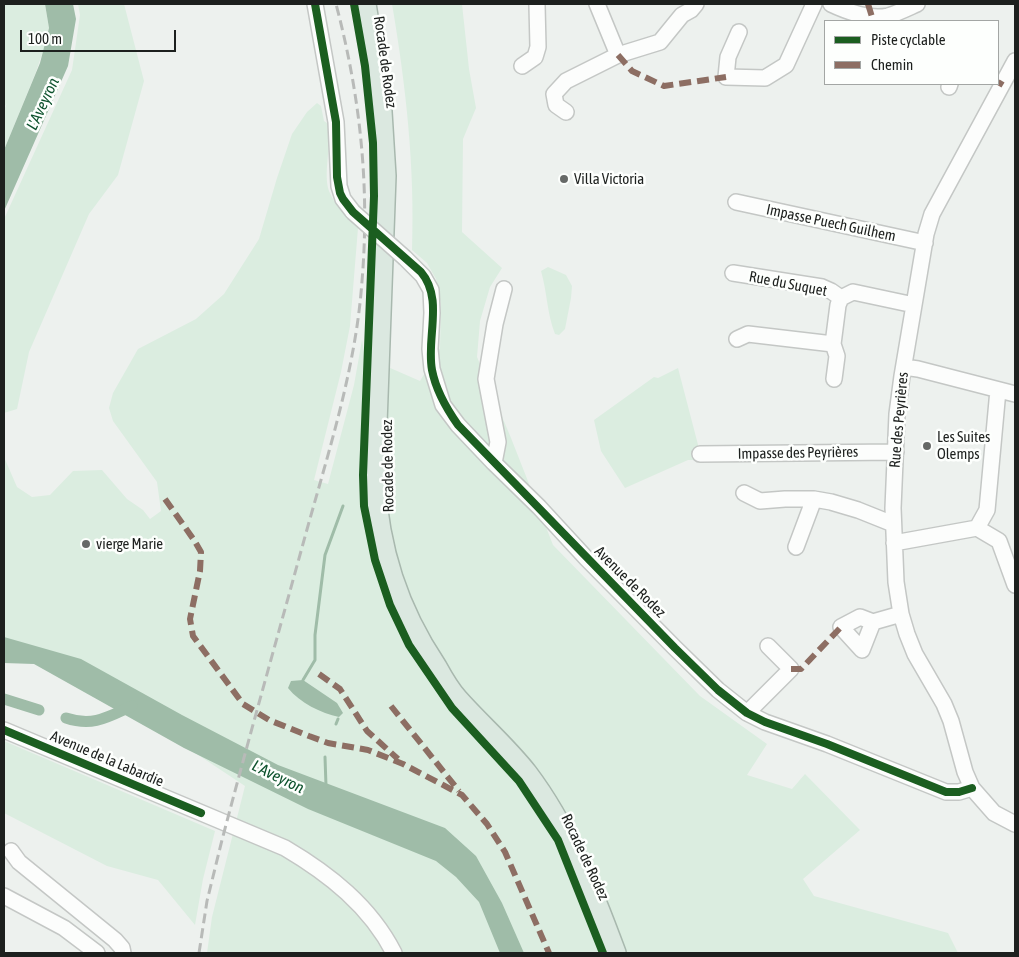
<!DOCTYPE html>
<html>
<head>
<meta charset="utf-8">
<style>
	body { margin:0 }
	#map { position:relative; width:1019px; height:957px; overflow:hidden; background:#edf1ee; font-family:"Asap Condensed",sans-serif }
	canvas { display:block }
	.frame { position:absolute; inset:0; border:5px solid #1d201e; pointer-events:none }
	.legend { position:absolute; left:824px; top:20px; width:175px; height:65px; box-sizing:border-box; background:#fdfffd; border:1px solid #a3a6a4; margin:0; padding:6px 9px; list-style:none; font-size:15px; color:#1d201e }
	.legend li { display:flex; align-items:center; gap:10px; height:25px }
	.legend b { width:25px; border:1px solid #a3a6a4 }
	.scale { position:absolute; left:20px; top:30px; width:156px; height:22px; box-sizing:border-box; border:2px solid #1d201e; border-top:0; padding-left:6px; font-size:15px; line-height:18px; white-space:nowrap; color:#1d201e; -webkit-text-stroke:4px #fdfffd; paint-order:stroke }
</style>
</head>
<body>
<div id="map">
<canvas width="1019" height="957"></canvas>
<div class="frame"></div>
<ul class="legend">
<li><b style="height:6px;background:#1b5e20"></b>Piste cyclable</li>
<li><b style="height:6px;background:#8d6e63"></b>Chemin</li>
</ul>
<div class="scale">100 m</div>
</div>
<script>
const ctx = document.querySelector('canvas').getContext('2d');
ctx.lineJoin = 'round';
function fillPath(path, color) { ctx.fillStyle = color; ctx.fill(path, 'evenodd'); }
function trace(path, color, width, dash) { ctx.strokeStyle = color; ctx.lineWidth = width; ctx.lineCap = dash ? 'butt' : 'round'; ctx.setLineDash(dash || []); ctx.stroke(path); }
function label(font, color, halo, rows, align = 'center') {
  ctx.font = font + ' "Asap Condensed",sans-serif'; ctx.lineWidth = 5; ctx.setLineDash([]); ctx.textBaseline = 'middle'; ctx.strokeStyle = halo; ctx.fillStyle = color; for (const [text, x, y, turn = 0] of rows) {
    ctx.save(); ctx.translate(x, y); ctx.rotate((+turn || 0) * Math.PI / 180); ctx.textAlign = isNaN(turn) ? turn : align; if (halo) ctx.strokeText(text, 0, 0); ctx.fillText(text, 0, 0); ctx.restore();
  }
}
const green = new Path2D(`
	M 4,4 L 45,4 L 49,28 L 44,48 L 36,72 L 4,150 L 4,110 L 7,103 L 4,108 Z
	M 78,4 L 124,4 L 144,81 L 118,175 L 89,214 L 29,352 L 17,409 L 4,413 L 4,219 L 72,70 L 80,15 Z
	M 392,4 L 462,4 L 469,69 L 476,108 L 463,139 L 462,232 L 502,268 L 490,287 L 480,321 L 477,357 L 511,438 L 553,545 L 700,696 L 767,744 L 747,775 L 792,789 L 805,774 L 860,830 L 803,879 L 814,896 L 948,933 L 958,953 L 207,953 L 212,917 L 245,786 L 174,739 L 4,641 L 4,457 L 17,487 L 32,497 L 50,495 L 73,471 L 102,470 L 127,499 L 143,510 L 150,519 L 161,511 L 157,482 L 113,421 L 109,408 L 113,393 L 138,349 L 196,319 L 224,294 L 259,239 L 277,178 L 292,134 L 307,112 L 317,103 L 321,106 L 324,121 L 330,125 C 331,144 323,175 329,191 C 335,206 347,217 358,228 L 350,326 L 341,372 L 314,480 L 328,484 L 354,385 L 362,340 L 365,357 L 420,381 L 440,348 L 441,304 L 436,279 L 427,263 L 412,250 C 415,167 406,86 392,4 Z
	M 548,267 L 566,275 L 572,286 L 571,298 L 565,329 L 559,335 L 555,334 C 547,314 547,291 541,271 Z
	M 678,368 L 702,460 L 688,460 L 625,488 L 601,451 L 594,420 L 654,377 L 658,378 Z
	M 4,741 L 215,831 L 203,879 L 195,925 L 158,880 L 107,866 L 4,813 Z`);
const water = new Path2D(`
	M 45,4 L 73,4 L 76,19 L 68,66 L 4,211 L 4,150 L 40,63 L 49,28 Z
	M 4,637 L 81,659 L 182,715 L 278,765 L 445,828 L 476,856 L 502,903 L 524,953 L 500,953 L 479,902 L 456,877 L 436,861 L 308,809 L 184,748 L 34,664 L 4,663 Z
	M 303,680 L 337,703 L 343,713 L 339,717 C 321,713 300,703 288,688 L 291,681 Z`);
const stream = new Path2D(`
	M 303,680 L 315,660 L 315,635 L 325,555 L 343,506
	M 336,724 L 338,719
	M 325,757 L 326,786`);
const canal = new Path2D(`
	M 4,699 L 39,710
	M 66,718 C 93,727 108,717 132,706`);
const minor = new Path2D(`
	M 315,4 L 336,122 L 339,186 L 343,199 L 353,212
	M 597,4 L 618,55
	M 831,4 C 848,12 869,20 888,16 C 898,13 908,8 917,4
	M 739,32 L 728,57 L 726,77 L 765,78 L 786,65 L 814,4
	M 1015,61 L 932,214 L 926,234 L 902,376 L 897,414 L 893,508 L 896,582 L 901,614 L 907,634 L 915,654 L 944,704 L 951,721 L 965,772 L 972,788 L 994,813 L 1015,824
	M 522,66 L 535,57 L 538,47 L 537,5
	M 949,87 L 950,84
	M 566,112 L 556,105 L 554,94 L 566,81 L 618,55 L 660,42 L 673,26 L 682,15 L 691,10 L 696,4
	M 736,202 L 925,243
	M 405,258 L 423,276 L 431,290 L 432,313 L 430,349 L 432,369 L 443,405 L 458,425 L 494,463 L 539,507 L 586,558 L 675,648 L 718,690 L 747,713 L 765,722 L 827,744 L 946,792 L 959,792 L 972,788
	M 733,273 L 822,287 L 831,291 L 841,298 L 853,292 L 914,305
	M 737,339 L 748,334 L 833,344 L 838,305 L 841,298
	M 833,344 L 837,356 L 834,379
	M 904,367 L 918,369 L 1015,394
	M 700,454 L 896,452
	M 494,463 L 498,442 L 486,379 L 495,324 L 504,289
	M 744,493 L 760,501 L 785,499 L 814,499 L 831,502 L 858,510 L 893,524
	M 977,528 L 987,510 L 998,390
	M 894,543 L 977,528 L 999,541 L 1015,585
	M 796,547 L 814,499
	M 873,622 L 860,617 L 841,627 L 862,650 L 873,622 L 901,614
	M 747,713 L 791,669 L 768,646
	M 4,730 L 285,848 C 329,874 370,906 394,953
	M 11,851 L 19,862 L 115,940 L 122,948 L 123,953
	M 4,896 L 64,928 L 97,953`);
const highway = new Path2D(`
	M 365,4 L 380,96 L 385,176 L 374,479 C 378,549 397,609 436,667 C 442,678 449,690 457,699 C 479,724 506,747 527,774 C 567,827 592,891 615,953`);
const rail = new Path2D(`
	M 199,953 L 207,901 L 222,840 C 249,737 278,635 306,533 C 329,450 356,367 362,281 C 370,186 360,95 336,4`);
const minorBridge = new Path2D(`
	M 353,212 L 405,258`);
const quiet = new Path2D(`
	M 868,4 L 872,17
	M 618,55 L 632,71 L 664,86 L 726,77
	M 998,82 L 1003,85
	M 165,499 L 194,540 L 201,552 L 200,571 L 190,619 L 193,636 L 243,704 L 269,720 L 309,736 L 328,743 L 368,750 L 403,764 L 462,795 L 487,824 L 505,852 L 549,953
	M 791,669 L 801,669 L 841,627
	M 319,674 L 340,689 L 367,731 L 398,759
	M 391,706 L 459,791`);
const cycleway = new Path2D(`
	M 315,4 L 336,122 L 337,177 L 340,193 L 343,199 L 353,212 L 421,272 C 444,299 426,338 432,370 C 436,391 446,408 458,425 L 675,648 L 718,690 L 747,713 L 765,722 L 827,744 L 946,792 L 959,792 L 972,788
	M 354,4 L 365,66 L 373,143 L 374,196 L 363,475 L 364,506 L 375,560 L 390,605 L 409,645 L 452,708 L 519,781 L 558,840 L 603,953
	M 4,730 L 201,813`);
const markers = [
	[564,179,5,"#666967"],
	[927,446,5,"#666967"],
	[86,544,5,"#666967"]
];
const streetNames = [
	["Rocade de Rodez",385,62,82],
	["Impasse Puech Guilhem",831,223,12],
	["Rue du Suquet",788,284,11],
	["Rue des Peyrières",899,420,-85],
	["Impasse des Peyrières",798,453,-1],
	["Rocade de Rodez",388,466,-91],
	["Avenue de Rodez",630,582,45],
	["Avenue de la Labardie",107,759,23],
	["Rocade de Rodez",585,857,65]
];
const poiNames = [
	["Villa Victoria",574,179],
	["Les Suites",937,437],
	["Olemps",937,454],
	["vierge Marie",96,544]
];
const waterNames = [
	["L'Aveyron",43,104,-65],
	["L'Aveyron",278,777,26]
];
fillPath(green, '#dbede0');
fillPath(water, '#9fbca8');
trace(stream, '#9fbca8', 3);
trace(canal, '#9fbca8', 11);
trace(minor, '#c4c7c5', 18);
trace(highway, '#a8b8ae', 24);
trace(minor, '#fcfdfc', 15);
trace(highway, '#dbe8e0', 21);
trace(rail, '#b8bab8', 3, [10, 5]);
trace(minorBridge, '#c4c7c5', 18, []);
trace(minorBridge, '#fcfdfc', 15);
trace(quiet, '#8d6e63', 6, [12, 6]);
trace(cycleway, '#1b5e20', 8);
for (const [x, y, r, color] of markers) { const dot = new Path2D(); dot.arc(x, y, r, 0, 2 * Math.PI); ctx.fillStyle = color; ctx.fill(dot); trace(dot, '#fdfffd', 2); }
label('15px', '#1d201e', '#fdfffd', streetNames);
label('15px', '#1d201e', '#fdfffd', poiNames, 'left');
label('italic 16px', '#0d522d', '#fdfffd', waterNames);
</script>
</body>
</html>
